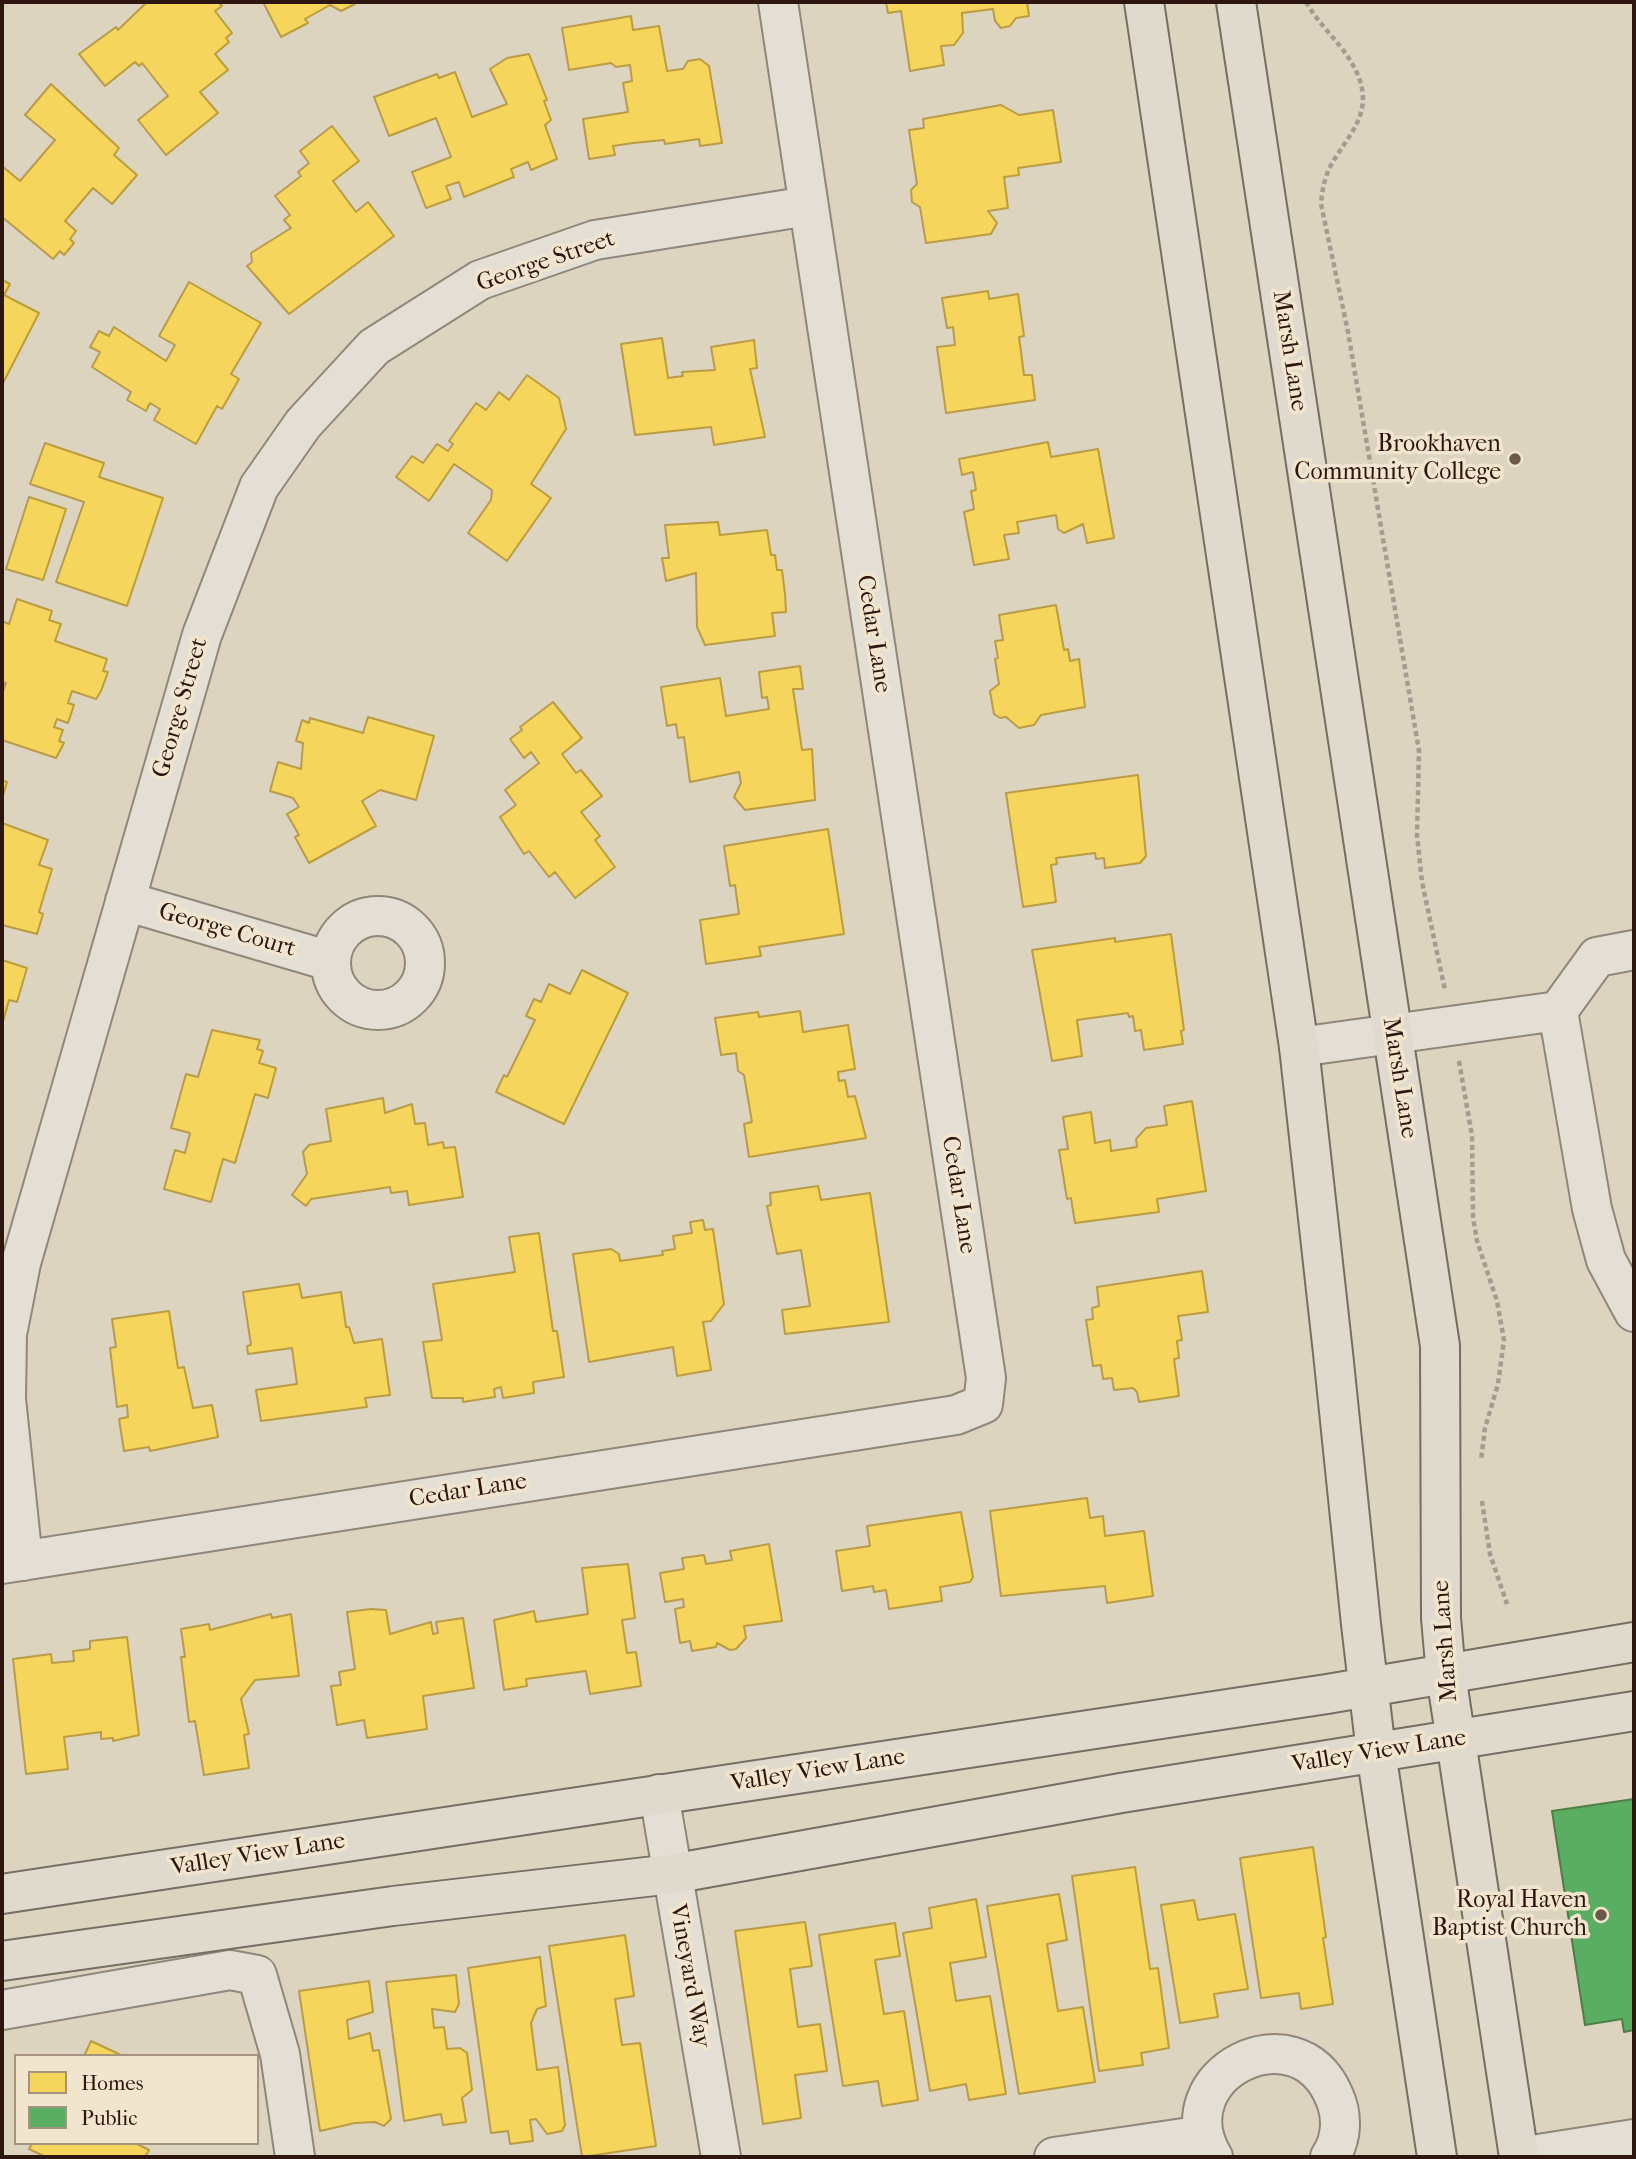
<!DOCTYPE html>
<html>
<head>
<meta charset="utf-8">
<style>
	body { margin:0 }
	#map { position:relative; width:1636px; height:2159px; overflow:hidden; background:#dcd4bf; font-family:"IM FELL French Canon",serif }
	canvas { display:block }
	.frame { position:absolute; inset:0; border:4px solid #2d160d; pointer-events:none }
	.legend { position:absolute; left:14px; top:2054px; width:245px; height:91px; box-sizing:border-box; background:#f1e6cd; border:2px solid #a39380; margin:0; padding:9px 12px; list-style:none; font-size:21px; color:#2d160d }
	.legend li { display:flex; align-items:center; gap:14px; height:35px }
	.legend b { width:35px; border:2px solid #a39380 }
</style>
</head>
<body>
<div id="map">
<canvas width="1636" height="2159"></canvas>
<div class="frame"></div>
<ul class="legend">
<li><b style="height:19px;background:#f6d55c"></b>Homes</li>
<li><b style="height:19px;background:#5aae61"></b>Public</li>
</ul>
</div>
<script>
const ctx = document.querySelector('canvas').getContext('2d');
ctx.lineJoin = 'round';
function fillPath(path, color) { ctx.fillStyle = color; ctx.fill(path, 'evenodd'); }
function trace(path, color, width, dash) { ctx.strokeStyle = color; ctx.lineWidth = width; ctx.lineCap = dash ? 'butt' : 'round'; ctx.setLineDash(dash || []); ctx.stroke(path); }
function label(font, color, halo, rows, align = 'center') {
  ctx.font = font + ' "IM FELL French Canon",serif'; ctx.lineWidth = 7; ctx.setLineDash([]); ctx.textBaseline = 'middle'; ctx.strokeStyle = halo; ctx.fillStyle = color; for (const [text, x, y, turn = 0] of rows) {
    ctx.save(); ctx.translate(x, y); ctx.rotate((+turn || 0) * Math.PI / 180); ctx.textAlign = isNaN(turn) ? turn : align; if (halo) ctx.strokeText(text, 0, 0); ctx.fillText(text, 0, 0); ctx.restore();
  }
}
const homes = new Path2D(`
	M 147,2 L 218,2 L 222,6 L 215,11 L 232,33 L 226,38 L 229,42 L 215,54 L 228,70 L 200,92 L 218,113 L 166,155 L 138,120 L 168,96 L 142,63 L 139,66 L 135,62 L 105,86 L 79,54 L 116,27 L 118,30 Z
	M 263,2 L 355,2 L 355,4 L 341,11 L 330,5 L 305,19 L 308,23 L 281,37 Z
	M 886,2 L 1027,2 L 1029,16 L 1016,18 L 1010,26 L 1001,28 L 995,21 L 993,9 L 962,13 L 963,33 L 954,45 L 941,46 L 944,65 L 910,71 L 901,11 L 888,13 Z
	M 631,16 L 633,30 L 659,26 L 667,71 L 683,69 L 688,61 L 700,59 L 709,66 L 722,143 L 700,146 L 699,139 L 665,144 L 664,140 L 633,143 L 613,146 L 615,155 L 589,159 L 583,119 L 628,112 L 623,83 L 632,81 L 630,65 L 616,67 L 611,63 L 569,70 L 562,28 Z
	M 529,54 L 547,100 L 544,101 L 551,120 L 545,125 L 557,159 L 531,170 L 528,162 L 511,169 L 514,177 L 464,197 L 459,182 L 446,186 L 451,199 L 426,208 L 412,172 L 451,157 L 436,118 L 389,136 L 374,97 L 437,74 L 439,78 L 455,72 L 472,117 L 507,104 L 490,69 L 507,58 Z
	M 51,84 L 119,148 L 114,155 L 137,175 L 112,204 L 93,188 L 65,221 L 76,231 L 70,239 L 74,243 L 64,255 L 60,251 L 53,259 L 2,217 L 2,166 L 20,181 L 55,140 L 25,115 Z
	M 1001,105 L 1019,115 L 1053,110 L 1061,162 L 1018,168 L 1019,175 L 1004,177 L 1008,208 L 988,211 L 997,223 L 991,234 L 926,243 L 920,207 L 912,202 L 911,190 L 917,184 L 909,130 L 924,128 L 923,119 Z
	M 332,126 L 359,161 L 333,181 L 356,212 L 368,202 L 394,236 L 289,314 L 247,266 L 252,262 L 251,253 L 291,228 L 284,220 L 290,215 L 275,196 L 301,176 L 298,172 L 309,163 L 300,151 Z
	M 2,280 L 10,284 L 4,295 L 39,313 L 2,385 Z
	M 189,282 L 261,323 L 231,374 L 239,379 L 222,409 L 217,406 L 196,444 L 154,420 L 160,409 L 150,403 L 146,411 L 127,400 L 131,392 L 92,367 L 100,352 L 90,347 L 99,331 L 109,336 L 114,327 L 166,361 L 175,345 L 159,336 Z
	M 988,291 L 989,299 L 1018,294 L 1024,336 L 1019,337 L 1024,375 L 1032,375 L 1035,400 L 946,413 L 937,347 L 955,345 L 953,327 L 947,328 L 942,298 Z
	M 662,338 L 668,378 L 683,376 L 682,372 L 715,370 L 711,347 L 754,340 L 757,368 L 750,369 L 765,437 L 714,445 L 711,427 L 635,435 L 621,344 Z
	M 527,375 L 559,398 L 566,429 L 531,484 L 551,498 L 507,561 L 468,533 L 491,500 L 492,490 L 454,464 L 429,501 L 396,477 L 412,456 L 423,463 L 437,444 L 448,451 L 453,444 L 449,441 L 476,403 L 486,410 L 499,392 L 509,400 Z
	M 1048,442 L 1051,457 L 1098,449 L 1114,538 L 1087,543 L 1083,524 L 1064,533 L 1058,529 L 1056,515 L 1017,522 L 1019,533 L 1004,535 L 1009,559 L 974,565 L 964,512 L 974,509 L 971,491 L 976,490 L 973,472 L 962,475 L 959,459 Z
	M 45,443 L 104,463 L 99,477 L 163,498 L 127,606 L 56,582 L 84,502 L 30,484 Z
	M 29,497 L 66,509 L 43,580 L 6,569 Z
	M 718,522 L 720,535 L 767,530 L 771,555 L 775,555 L 777,570 L 782,570 L 785,594 L 786,612 L 772,613 L 775,636 L 705,645 L 697,627 L 696,573 L 666,581 L 662,558 L 669,558 L 665,525 Z
	M 17,599 L 52,611 L 49,620 L 61,624 L 55,641 L 107,659 L 103,671 L 108,672 L 101,691 L 96,699 L 72,691 L 68,703 L 74,705 L 68,723 L 57,719 L 54,727 L 63,730 L 59,741 L 64,743 L 56,758 L 2,740 L 2,694 L 6,683 L 2,682 L 2,621 L 9,624 Z
	M 1056,605 L 1064,650 L 1068,649 L 1070,661 L 1079,659 L 1085,707 L 1041,715 L 1034,725 L 1019,728 L 1006,717 L 1000,718 L 994,714 L 990,691 L 999,684 L 995,659 L 998,658 L 995,641 L 1003,640 L 999,615 Z
	M 800,666 L 803,689 L 793,689 L 802,750 L 812,749 L 815,800 L 745,810 L 734,797 L 741,783 L 739,772 L 690,782 L 684,737 L 678,738 L 676,724 L 667,726 L 661,687 L 720,678 L 726,716 L 769,709 L 767,697 L 762,698 L 759,672 Z
	M 553,702 L 582,738 L 562,754 L 576,773 L 581,770 L 602,796 L 581,812 L 600,836 L 595,840 L 615,867 L 575,898 L 555,872 L 549,877 L 529,851 L 524,854 L 500,817 L 516,805 L 505,790 L 539,763 L 531,752 L 524,758 L 510,739 L 522,730 L 520,727 Z
	M 368,717 L 434,736 L 416,800 L 380,790 L 362,801 L 376,826 L 309,863 L 295,837 L 299,835 L 287,814 L 299,807 L 293,798 L 270,791 L 278,762 L 301,769 L 303,743 L 296,741 L 302,720 L 309,723 L 310,718 L 363,733 Z
	M 1138,775 L 1146,856 L 1140,863 L 1105,868 L 1104,858 L 1096,859 L 1095,853 L 1056,858 L 1057,864 L 1051,865 L 1056,902 L 1023,907 L 1006,793 Z
	M 2,780 L 7,782 L 2,799 Z
	M 2,823 L 48,840 L 39,865 L 52,869 L 39,912 L 43,914 L 37,934 L 2,925 Z
	M 828,829 L 844,934 L 759,947 L 761,956 L 706,964 L 700,920 L 739,914 L 735,885 L 730,886 L 724,846 Z
	M 1171,934 L 1184,1030 L 1181,1031 L 1183,1044 L 1144,1050 L 1141,1030 L 1135,1031 L 1133,1016 L 1129,1017 L 1128,1013 L 1077,1020 L 1082,1056 L 1052,1061 L 1032,950 L 1115,938 L 1115,942 Z
	M 2,960 L 27,968 L 17,1002 L 9,1000 L 2,1025 Z
	M 582,970 L 628,993 L 564,1124 L 496,1092 L 504,1075 L 507,1077 L 535,1020 L 526,1016 L 534,999 L 541,1002 L 549,984 L 570,994 Z
	M 800,1011 L 803,1032 L 848,1025 L 855,1069 L 838,1072 L 839,1081 L 845,1080 L 848,1097 L 855,1096 L 866,1138 L 749,1157 L 744,1124 L 752,1122 L 744,1075 L 738,1071 L 736,1053 L 721,1055 L 715,1018 L 758,1012 L 759,1017 Z
	M 212,1030 L 260,1040 L 257,1049 L 263,1051 L 259,1063 L 276,1068 L 268,1098 L 255,1094 L 235,1163 L 223,1159 L 211,1202 L 164,1189 L 175,1150 L 185,1153 L 190,1133 L 171,1128 L 186,1074 L 198,1077 Z
	M 383,1098 L 385,1113 L 412,1104 L 415,1124 L 425,1123 L 428,1145 L 443,1142 L 444,1148 L 455,1147 L 463,1197 L 409,1205 L 407,1191 L 391,1193 L 390,1187 L 311,1199 L 306,1206 L 292,1195 L 307,1174 L 303,1152 L 309,1145 L 331,1141 L 326,1109 Z
	M 1192,1101 L 1206,1191 L 1157,1199 L 1159,1212 L 1075,1223 L 1071,1198 L 1067,1199 L 1059,1150 L 1068,1149 L 1063,1117 L 1091,1112 L 1095,1143 L 1110,1140 L 1111,1151 L 1137,1147 L 1136,1139 L 1146,1128 L 1167,1125 L 1164,1106 Z
	M 818,1186 L 821,1200 L 870,1193 L 889,1322 L 785,1334 L 782,1310 L 810,1306 L 801,1250 L 777,1254 L 767,1206 L 771,1205 L 770,1193 Z
	M 703,1220 L 705,1230 L 713,1229 L 724,1304 L 711,1321 L 703,1322 L 711,1370 L 677,1376 L 673,1347 L 589,1362 L 573,1254 L 611,1249 L 619,1254 L 620,1261 L 663,1255 L 662,1251 L 675,1249 L 673,1236 L 692,1233 L 690,1222 Z
	M 539,1233 L 553,1331 L 557,1331 L 564,1377 L 533,1382 L 534,1393 L 503,1398 L 501,1387 L 494,1389 L 495,1397 L 463,1402 L 463,1398 L 432,1398 L 423,1342 L 442,1340 L 433,1284 L 515,1272 L 509,1237 Z
	M 1202,1271 L 1208,1312 L 1178,1316 L 1182,1340 L 1177,1341 L 1179,1358 L 1174,1359 L 1179,1396 L 1139,1402 L 1137,1392 L 1133,1388 L 1114,1390 L 1112,1378 L 1103,1379 L 1101,1365 L 1093,1366 L 1086,1320 L 1093,1319 L 1092,1308 L 1099,1306 L 1097,1287 Z
	M 299,1284 L 302,1298 L 341,1292 L 346,1327 L 349,1327 L 354,1343 L 382,1339 L 390,1395 L 365,1398 L 367,1407 L 261,1421 L 256,1390 L 297,1384 L 292,1348 L 248,1354 L 247,1346 L 251,1345 L 243,1292 Z
	M 169,1311 L 178,1368 L 184,1367 L 193,1408 L 212,1405 L 218,1437 L 150,1451 L 149,1447 L 124,1451 L 119,1419 L 128,1417 L 127,1405 L 117,1407 L 110,1348 L 116,1347 L 112,1319 Z
	M 1087,1498 L 1090,1518 L 1103,1516 L 1105,1536 L 1144,1531 L 1153,1596 L 1107,1603 L 1105,1586 L 1001,1596 L 990,1511 Z
	M 961,1512 L 973,1577 L 970,1582 L 940,1587 L 942,1601 L 889,1609 L 886,1590 L 874,1592 L 873,1586 L 842,1591 L 836,1551 L 870,1546 L 867,1526 Z
	M 769,1544 L 782,1621 L 744,1626 L 746,1638 L 736,1649 L 730,1650 L 717,1643 L 716,1647 L 692,1651 L 690,1641 L 680,1643 L 675,1609 L 684,1607 L 683,1599 L 665,1602 L 660,1573 L 684,1569 L 682,1558 L 704,1555 L 706,1564 L 732,1560 L 730,1551 Z
	M 628,1564 L 635,1618 L 622,1620 L 627,1653 L 636,1652 L 641,1686 L 590,1694 L 586,1671 L 526,1679 L 527,1686 L 504,1690 L 494,1620 L 534,1611 L 536,1622 L 588,1614 L 582,1568 Z
	M 371,1609 L 386,1610 L 390,1634 L 431,1622 L 433,1634 L 438,1633 L 436,1622 L 463,1618 L 474,1688 L 423,1696 L 427,1729 L 367,1738 L 364,1720 L 337,1725 L 331,1686 L 341,1685 L 339,1672 L 355,1669 L 347,1612 Z
	M 271,1614 L 272,1618 L 291,1614 L 299,1676 L 255,1680 L 241,1699 L 249,1734 L 244,1735 L 249,1768 L 204,1775 L 195,1721 L 189,1722 L 181,1657 L 185,1657 L 181,1629 L 209,1624 L 210,1630 Z
	M 127,1637 L 139,1735 L 113,1741 L 113,1738 L 101,1739 L 101,1732 L 64,1737 L 68,1769 L 26,1774 L 13,1659 L 51,1654 L 52,1663 L 74,1661 L 73,1651 L 90,1649 L 90,1641 Z
	M 1313,1847 L 1326,1937 L 1323,1938 L 1333,2004 L 1301,2009 L 1299,1993 L 1261,1998 L 1240,1858 Z
	M 1135,1867 L 1150,1969 L 1158,1968 L 1169,2048 L 1141,2053 L 1143,2065 L 1099,2071 L 1072,1876 Z
	M 1059,1894 L 1067,1940 L 1047,1944 L 1058,2011 L 1083,2007 L 1095,2082 L 1019,2094 L 987,1906 Z
	M 976,1899 L 986,1957 L 950,1963 L 956,2001 L 990,1996 L 1006,2094 L 969,2100 L 966,2084 L 930,2091 L 903,1933 L 932,1928 L 929,1908 Z
	M 1194,1900 L 1198,1920 L 1235,1914 L 1248,1989 L 1214,1994 L 1218,2017 L 1180,2023 L 1161,1905 Z
	M 805,1922 L 812,1966 L 790,1969 L 798,2027 L 820,2024 L 827,2071 L 795,2075 L 801,2118 L 763,2124 L 735,1931 Z
	M 895,1923 L 900,1956 L 875,1960 L 884,2014 L 904,2011 L 918,2100 L 882,2106 L 878,2081 L 843,2086 L 819,1935 Z
	M 625,1935 L 634,1996 L 615,1999 L 622,2045 L 640,2043 L 656,2146 L 582,2157 L 549,1946 Z
	M 540,1957 L 546,2006 L 537,2009 L 531,2023 L 537,2070 L 558,2067 L 565,2125 L 562,2131 L 547,2134 L 536,2119 L 530,2120 L 533,2141 L 510,2144 L 508,2131 L 491,2133 L 468,1968 Z
	M 456,1975 L 459,2004 L 455,2012 L 432,2009 L 434,2028 L 444,2027 L 447,2049 L 460,2048 L 467,2053 L 472,2090 L 462,2098 L 466,2122 L 443,2125 L 441,2114 L 404,2121 L 386,1982 Z
	M 369,1981 L 373,2012 L 347,2020 L 349,2039 L 370,2033 L 373,2051 L 379,2050 L 391,2119 L 384,2126 L 375,2122 L 355,2123 L 320,2131 L 299,1991 Z
	M 91,2041 L 121,2055 L 121,2056 L 84,2056 Z
	M 32,2143 L 135,2143 L 149,2150 L 145,2157 L 46,2157 L 29,2149 Z`);
const public = new Path2D(`
	M 1634,1799 L 1634,2030 L 1624,2032 L 1622,2019 L 1585,2025 L 1552,1811 Z`);
const path = new Path2D(`
	M 1306,2 C 1320,27 1345,46 1357,73 C 1375,114 1348,134 1330,167 C 1324,180 1322,191 1321,204 L 1348,332 L 1419,751 L 1417,835 L 1422,882 L 1445,990
	M 1459,1061 L 1472,1136 L 1473,1217 L 1477,1241 L 1497,1301 L 1504,1340 L 1498,1384 L 1485,1428 L 1481,1460
	M 1482,1501 L 1490,1554 L 1507,1604`);
const minor = new Path2D(`
	M 125,901 L 330,961
	M331 963a47 47 0 1 1 94 0a47 47 0 1 1-94 0Z
	M 1558,1011 L 1597,957 L 1634,950
	M 1299,1047 L 1558,1011 L 1592,1209 L 1606,1260 L 1634,1312
	M 23,1561 L 6,1399 L 7,1334 L 21,1263 L 202,635 L 259,487 L 303,424 L 374,347 L 480,280 L 595,240 L 808,206
	M 2,1564 L 956,1415 L 983,1404 L 986,1378 L 778,2
	M 659,1794 L 721,2157
	M 2,2010 L 230,1970 L 257,1975 L 280,2054 L 295,2157
	M 1054,2157 L 1204,2135
	M 1213,2157 C 1164,2075 1296,2007 1334,2096 C 1343,2116 1342,2139 1330,2157
	M 1519,2157 L 1634,2139`);
const major = new Path2D(`
	M 1144,2 L 1299,1047 L 1333,1353 L 1361,1624 L 1376,1752 L 1437,2157
	M 1236,2 L 1440,1346 L 1441,1618 L 1446,1675 L 1519,2157
	M 2,1894 L 1327,1694 L 1634,1642
	M 2,1961 L 393,1906 L 672,1874 L 1121,1793 L 1634,1711`);
const markers = [
	[1515,459,7,"#6a584b"],
	[1601,1915,7,"#6a584b"]
];
const streetNames = [
	["George Street",546,262,-19],
	["Marsh Lane",1289,351,81],
	["Cedar Lane",873,634,81],
	["George Street",181,708,-74],
	["George Court",227,931,16],
	["Marsh Lane",1399,1078,81],
	["Cedar Lane",958,1195,81],
	["Cedar Lane",468,1491,-9],
	["Marsh Lane",1446,1641,-94],
	["Valley View Lane",1379,1752,-9],
	["Valley View Lane",818,1771,-9],
	["Valley View Lane",258,1855,-9],
	["Vineyard Way",689,1976,80]
];
const poiNames = [
	["Brookhaven",1501,445],
	["Community College",1501,473],
	["Royal Haven",1587,1901],
	["Baptist Church",1587,1929]
];
fillPath(homes, '#f6d55c');
trace(homes, '#ba9c44', 2);
fillPath(public, '#5aae61');
trace(public, '#4c8048', 2);
trace(minor, '#8f877a', 42);
trace(major, '#766e63', 42);
trace(path, '#a29c93', 4.5, [5, 3.5]);
trace(minor, '#e4dfd5', 38);
trace(major, '#dfdacd', 38);
for (const [x, y, r, color] of markers) { const dot = new Path2D(); dot.arc(x, y, r, 0, 2 * Math.PI); ctx.fillStyle = color; ctx.fill(dot); trace(dot, '#f1e6cd', 2.5); }
label('24px', '#2d160d', '#f1e6cd', streetNames);
label('24px', '#2d160d', '#f1e6cd', poiNames, 'right');
</script>
</body>
</html>
